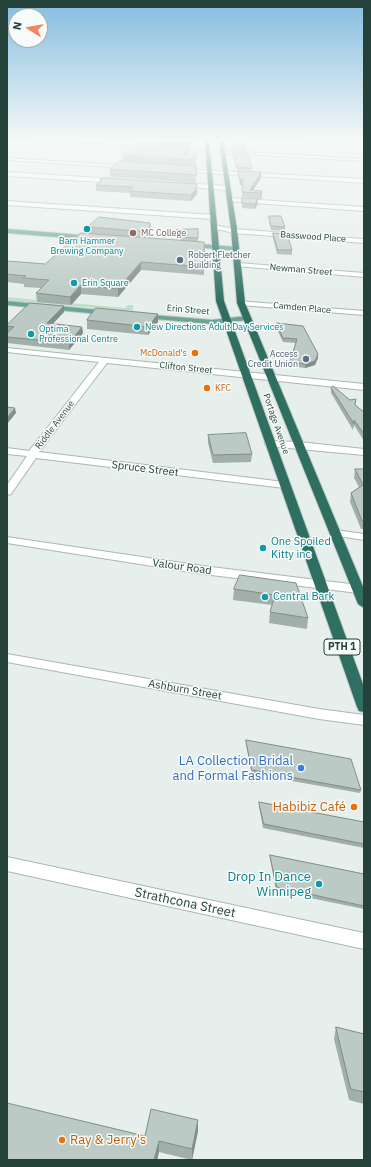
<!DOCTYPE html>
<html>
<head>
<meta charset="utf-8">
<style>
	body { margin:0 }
	#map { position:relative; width:371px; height:1167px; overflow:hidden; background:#e6efeb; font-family:"IBM Plex Sans",sans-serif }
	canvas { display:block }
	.frame { position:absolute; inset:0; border:8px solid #24423a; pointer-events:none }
	.north { position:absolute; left:8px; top:8px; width:40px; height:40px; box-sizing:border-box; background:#f7fbf9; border:1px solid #a3b1ad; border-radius:50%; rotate:281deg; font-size:11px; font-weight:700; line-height:16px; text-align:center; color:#24423a }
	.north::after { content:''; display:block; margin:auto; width:14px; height:18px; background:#f4845f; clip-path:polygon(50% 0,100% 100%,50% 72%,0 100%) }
</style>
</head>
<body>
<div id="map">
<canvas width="371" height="1167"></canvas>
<div class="frame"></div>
<div class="north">N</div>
</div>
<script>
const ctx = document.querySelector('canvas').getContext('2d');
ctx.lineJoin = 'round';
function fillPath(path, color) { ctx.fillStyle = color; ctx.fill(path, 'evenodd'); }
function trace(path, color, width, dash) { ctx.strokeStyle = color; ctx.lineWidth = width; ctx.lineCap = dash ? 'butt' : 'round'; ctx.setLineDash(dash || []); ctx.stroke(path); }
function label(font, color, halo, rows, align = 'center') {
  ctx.font = font + ' "IBM Plex Sans",sans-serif'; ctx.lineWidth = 3; ctx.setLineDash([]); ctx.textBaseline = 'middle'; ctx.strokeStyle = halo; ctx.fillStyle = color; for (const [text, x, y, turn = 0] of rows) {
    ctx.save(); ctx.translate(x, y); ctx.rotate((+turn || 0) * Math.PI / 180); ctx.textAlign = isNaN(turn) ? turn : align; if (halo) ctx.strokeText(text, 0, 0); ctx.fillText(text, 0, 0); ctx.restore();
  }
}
const green = new Path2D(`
	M 7,297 L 125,308 L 128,305 L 133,305 L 133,310 L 128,311 L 7,300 Z`);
const minor = new Path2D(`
	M 12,140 L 37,140 L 152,148 L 150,149 Z
	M 302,140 L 364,142 L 364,144 L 304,141 Z
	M 173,148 L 364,159 L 364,161 L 171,150 Z
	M 7,158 L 129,166 L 131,167 L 129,168 L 7,160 Z
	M 182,169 L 364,179 L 364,183 L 180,171 Z
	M 7,172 L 116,179 L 119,181 L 116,183 L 7,176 Z
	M 182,183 L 227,186 L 230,188 L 227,190 L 180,186 Z
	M 230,198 L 364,207 L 364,211 L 228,201 Z
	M 7,201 L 213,215 L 216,217 L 213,219 L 7,205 Z
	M 214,225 L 234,229 L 364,239 L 364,243 L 234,233 L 212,228 L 211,227 Z
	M 238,263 L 364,273 L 364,277 L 236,266 L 235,265 Z
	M 238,301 L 364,311 L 364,315 L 241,305 L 238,305 Z
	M 7,348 L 364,384 L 364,390 L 107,363 L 39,452 L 284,482 L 289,485 L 284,488 L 36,458 L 11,494 L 7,495 L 7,485 L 27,456 L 7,454 L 7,448 L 29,451 L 99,362 L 7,352 Z
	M 270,441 L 299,442 L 364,449 L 364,455 L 267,446 L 265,444 L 267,442 Z
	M 336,530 L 364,534 L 364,540 L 332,535 L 330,533 L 332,531 Z
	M 7,537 L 203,566 L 358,585 L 364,589 L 358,593 L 203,574 L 7,543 Z
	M 7,654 L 319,709 L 364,715 L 364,725 L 319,719 L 7,662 Z
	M 7,857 L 364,933 L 364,949 L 7,871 Z`);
const major = new Path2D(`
	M 7,229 L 93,236 L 96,238 L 93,240 L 7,233 Z
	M 189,243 L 235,247 L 238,249 L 235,251 L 187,246 L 186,245 Z
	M 7,301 L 109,311 L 113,313 L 109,315 L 7,305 Z
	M 140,314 L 212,320 L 247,316 L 251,318 L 247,320 L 212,324 L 143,318 L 140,318 Z`);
const highway = new Path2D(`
	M 205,140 L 209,140 L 224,301 L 364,687 L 364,712 L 359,711 L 357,707 L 216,301 Z
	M 219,140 L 223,140 L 237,229 L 245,303 L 364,589 L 364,608 L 358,604 L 237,303 L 231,229 Z`);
const wall = new Path2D(`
	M 196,140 L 187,148 L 182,148 L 182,149 L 189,149 L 189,154 L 196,154 L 196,183 L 110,177 L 110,169 L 123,161 L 122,155 L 160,144 L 160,143 Z
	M 231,140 L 245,140 L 245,151 L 232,150 Z
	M 233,152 L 252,168 L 252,171 L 237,170 L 233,155 Z
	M 238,171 L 261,172 L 261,178 L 253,190 L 262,191 L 262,197 L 261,199 L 242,197 L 242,185 L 240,185 L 238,176 Z
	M 100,180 L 197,194 L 191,201 L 130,197 L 130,193 L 96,191 L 96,185 L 100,182 Z
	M 242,198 L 257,205 L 255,209 L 242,208 Z
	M 269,216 L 285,227 L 285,231 L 271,230 L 269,220 Z
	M 88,227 L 151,230 L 150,238 L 176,240 L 176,230 L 198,229 L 198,242 L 204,242 L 204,275 L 141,270 L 118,297 L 81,294 L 71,305 L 37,302 L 36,293 L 41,288 L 24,287 L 24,284 L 7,282 L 7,261 L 45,264 L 88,233 Z
	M 273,233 L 292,250 L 292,255 L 277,254 L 273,238 Z
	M 64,312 L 52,324 L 82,327 L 83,333 L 69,350 L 7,343 L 7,333 L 8,332 L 7,332 L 7,325 Z
	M 87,320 L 158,322 L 148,335 L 87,329 Z
	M 277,323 L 303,326 L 318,358 L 315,365 L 305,368 L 289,366 L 290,362 L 296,343 L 283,342 L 276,327 Z
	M 331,388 L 355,405 L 364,412 L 364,441 L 354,425 L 353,430 L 331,393 Z
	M 208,435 L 252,454 L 251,462 L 213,463 L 208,443 Z
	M 355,469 L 364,469 L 364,529 L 361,529 L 350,502 L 351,493 L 359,487 L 354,478 Z
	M 296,583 L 308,618 L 307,629 L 269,623 L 270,612 L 272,605 L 233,600 L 234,589 Z
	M 246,740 L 361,790 L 360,793 L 252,774 L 246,744 Z
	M 259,802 L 364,822 L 364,848 L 263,828 L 259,806 Z
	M 270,855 L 364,874 L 364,909 L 276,891 L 270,858 Z
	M 336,1027 L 364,1034 L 364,1104 L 349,1100 L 334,1039 Z
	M 198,1120 L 198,1131 L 192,1160 L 159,1152 L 157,1160 L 7,1160 L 145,1136 Z`);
const shadedWall = new Path2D(`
	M 192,140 L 196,140 L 187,148 L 187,144 Z
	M 182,145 L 182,152 L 178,149 Z
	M 189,149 L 189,157 L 184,154 Z
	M 261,172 L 261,178 L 252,192 L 250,190 Z
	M 240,179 L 243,179 L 242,185 L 240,185 Z
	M 197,188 L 197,194 L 191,201 L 191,195 Z
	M 262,191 L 262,197 L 261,199 L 261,193 Z
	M 258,199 L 257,205 L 255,209 L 255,204 Z
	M 150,223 L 151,230 L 150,239 Z
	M 141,262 L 141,270 L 118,297 L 118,289 Z
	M 81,285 L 81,294 L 71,305 L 70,297 Z
	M 64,306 L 64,312 L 47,330 L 47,323 Z
	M 158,314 L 158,322 L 148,335 L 148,327 Z
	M 82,327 L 83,333 L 69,350 L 69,343 Z
	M 318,354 L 318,358 L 315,365 L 305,368 L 305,364 Z
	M 15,408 L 16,413 L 7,424 L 7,418 Z
	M 198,1120 L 198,1131 L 192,1160 L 192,1149 Z
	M 159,1141 L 159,1152 L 157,1160 L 154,1160 Z`);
const building = new Path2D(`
	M 164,140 L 192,140 L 187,144 L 160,143 Z
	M 232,140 L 245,140 L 245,147 L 232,146 Z
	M 140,143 L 182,145 L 178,149 L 189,149 L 184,154 L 196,154 L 196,160 L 122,155 Z
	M 233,152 L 248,153 L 252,168 L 237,167 Z
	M 120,161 L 196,166 L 197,175 L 110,169 Z
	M 238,171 L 261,172 L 250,190 L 262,191 L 261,193 L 242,192 L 243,179 L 240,179 Z
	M 102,178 L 197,184 L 197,188 L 191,195 L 130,191 L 133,187 L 96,185 L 102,180 L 100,180 Z
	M 242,198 L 258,199 L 255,204 L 242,203 Z
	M 269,216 L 281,216 L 285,227 L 271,226 Z
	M 99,217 L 150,223 L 150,232 L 88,227 Z
	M 198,229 L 198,238 L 176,237 L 176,230 Z
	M 81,233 L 204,242 L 205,267 L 141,262 L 118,289 L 81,285 L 70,297 L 36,293 L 49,280 L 23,278 L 26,276 L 7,274 L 7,261 L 45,264 Z
	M 273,233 L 287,234 L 292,250 L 278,250 Z
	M 30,303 L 64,306 L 47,323 L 82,327 L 69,343 L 7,337 L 7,333 L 14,327 L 7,326 L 7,325 Z
	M 96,308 L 158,314 L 148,327 L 87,320 Z
	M 277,323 L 303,326 L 318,354 L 315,361 L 305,364 L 290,362 L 297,339 L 283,338 Z
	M 333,386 L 350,400 L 356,399 L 355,405 L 364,412 L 364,434 L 354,420 L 354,424 L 331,388 Z
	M 7,407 L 15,408 L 7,418 Z
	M 246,433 L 252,454 L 213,455 L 208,435 Z
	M 355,469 L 364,469 L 364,521 L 362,521 L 351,493 L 363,485 Z
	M 240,575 L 296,583 L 308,618 L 270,612 L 275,595 L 234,589 Z
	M 246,740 L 351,759 L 361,790 L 252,770 Z
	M 259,802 L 364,822 L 364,844 L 264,824 Z
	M 270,855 L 364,874 L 364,906 L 277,887 Z
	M 336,1027 L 364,1034 L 364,1092 L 351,1089 Z
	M 7,1103 L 145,1136 L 151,1109 L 198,1120 L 192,1149 L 159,1141 L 154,1160 L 7,1160 Z`);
const markers = [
	[87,229,4,"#0f9aa8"],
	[133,233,4,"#8d6e63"],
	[180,260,4,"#5c6f8a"],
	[74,283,4,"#0f9aa8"],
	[137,327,4,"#0f9aa8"],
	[31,334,4,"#0f9aa8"],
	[195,353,4,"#e8710a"],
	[306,359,4,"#5c6f8a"],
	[207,388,4,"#e8710a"],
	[263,548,4,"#0f9aa8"],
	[265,597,4,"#0f9aa8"],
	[301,768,4,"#3f7fe0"],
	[354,807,4,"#e8710a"],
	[319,884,4,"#0f9aa8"],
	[62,1140,4,"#e8710a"]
];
const farEducationnames = [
	["MC College",141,233]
];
const farStreetnames = [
	["Basswood Place",313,237,4],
	["Newman Street",301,270,5],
	["Camden Place",302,308,5],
	["Erin Street",188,310,5],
	["Clifton Street",186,368,6],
	["Portage Avenue",276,424,71],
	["Riddle Avenue",55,425,-53]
];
const farCulturenames = [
	["Barn Hammer",87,241,"center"],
	["Brewing Company",87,251,"center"],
	["Erin Square",82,283],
	["New Directions Adult Day Services",145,327],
	["Optima",39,329],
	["Professional Centre",39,339]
];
const farServicenames = [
	["Robert Fletcher",188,255],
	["Building",188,265],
	["Access",298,354,"right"],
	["Credit Union",298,364,"right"]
];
const farFoodnames = [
	["McDonald's",187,353],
	["KFC",215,388,"left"]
];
const shields = [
	[342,647,36]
];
const shieldNames = [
	["PTH 1",342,647]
];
const streetNames = [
	["Spruce Street",145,469,7],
	["Valour Road",182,567,8],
	["Ashburn Street",185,690,10]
];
const cultureNames = [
	["One Spoiled",271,542],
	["Kitty inc",271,555],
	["Central Bark",273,597]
];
const nearShopnames = [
	["LA Collection Bridal",293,761],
	["and Formal Fashions",293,776]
];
const nearFoodnames = [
	["Habibiz Café",346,807],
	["Ray & Jerry's",70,1140,"left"]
];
const nearCulturenames = [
	["Drop In Dance",311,877],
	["Winnipeg",311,892]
];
const nearStreetnames = [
	["Strathcona Street",185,903,12]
];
fillPath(green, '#bfe0c8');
trace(minor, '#a8b8b2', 2);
trace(major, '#c2cac8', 2);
trace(highway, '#c2cac8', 2);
fillPath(minor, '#fff');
fillPath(major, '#6aa596');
fillPath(highway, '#2f6f62');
fillPath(wall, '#a1aea9');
fillPath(shadedWall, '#838d89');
fillPath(building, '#bbcac4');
trace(building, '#838d89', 1);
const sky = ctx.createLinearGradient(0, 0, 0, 303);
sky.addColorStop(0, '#84bce0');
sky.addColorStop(0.46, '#f4f8f6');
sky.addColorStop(1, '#f4f8f600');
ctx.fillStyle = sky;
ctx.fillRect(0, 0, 371, 303);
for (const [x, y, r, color] of markers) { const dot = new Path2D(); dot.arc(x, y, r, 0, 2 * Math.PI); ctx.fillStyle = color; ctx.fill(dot); trace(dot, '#f7fbf9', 1.5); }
label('9px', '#785e54', '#f7fbf9', farEducationnames, 'left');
label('9px', '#24423a', '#f7fbf9', farStreetnames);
label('9px', '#0d838f', '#f7fbf9', farCulturenames, 'left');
label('9px', '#4e5e75', '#f7fbf9', farServicenames, 'left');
label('9px', '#c56008', '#f7fbf9', farFoodnames, 'right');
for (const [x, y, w] of shields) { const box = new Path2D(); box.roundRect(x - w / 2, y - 8, w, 16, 3); ctx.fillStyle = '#f7fbf9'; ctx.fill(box); trace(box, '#24423a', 1); }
label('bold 10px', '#24423a', null, shieldNames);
label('11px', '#24423a', '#f7fbf9', streetNames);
label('11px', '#0d838f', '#f7fbf9', cultureNames, 'left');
label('13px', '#366cbe', '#f7fbf9', nearShopnames, 'right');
label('13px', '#c56008', '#f7fbf9', nearFoodnames, 'right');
label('13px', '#0d838f', '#f7fbf9', nearCulturenames, 'right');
label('13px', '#24423a', '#f7fbf9', nearStreetnames);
</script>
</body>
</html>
